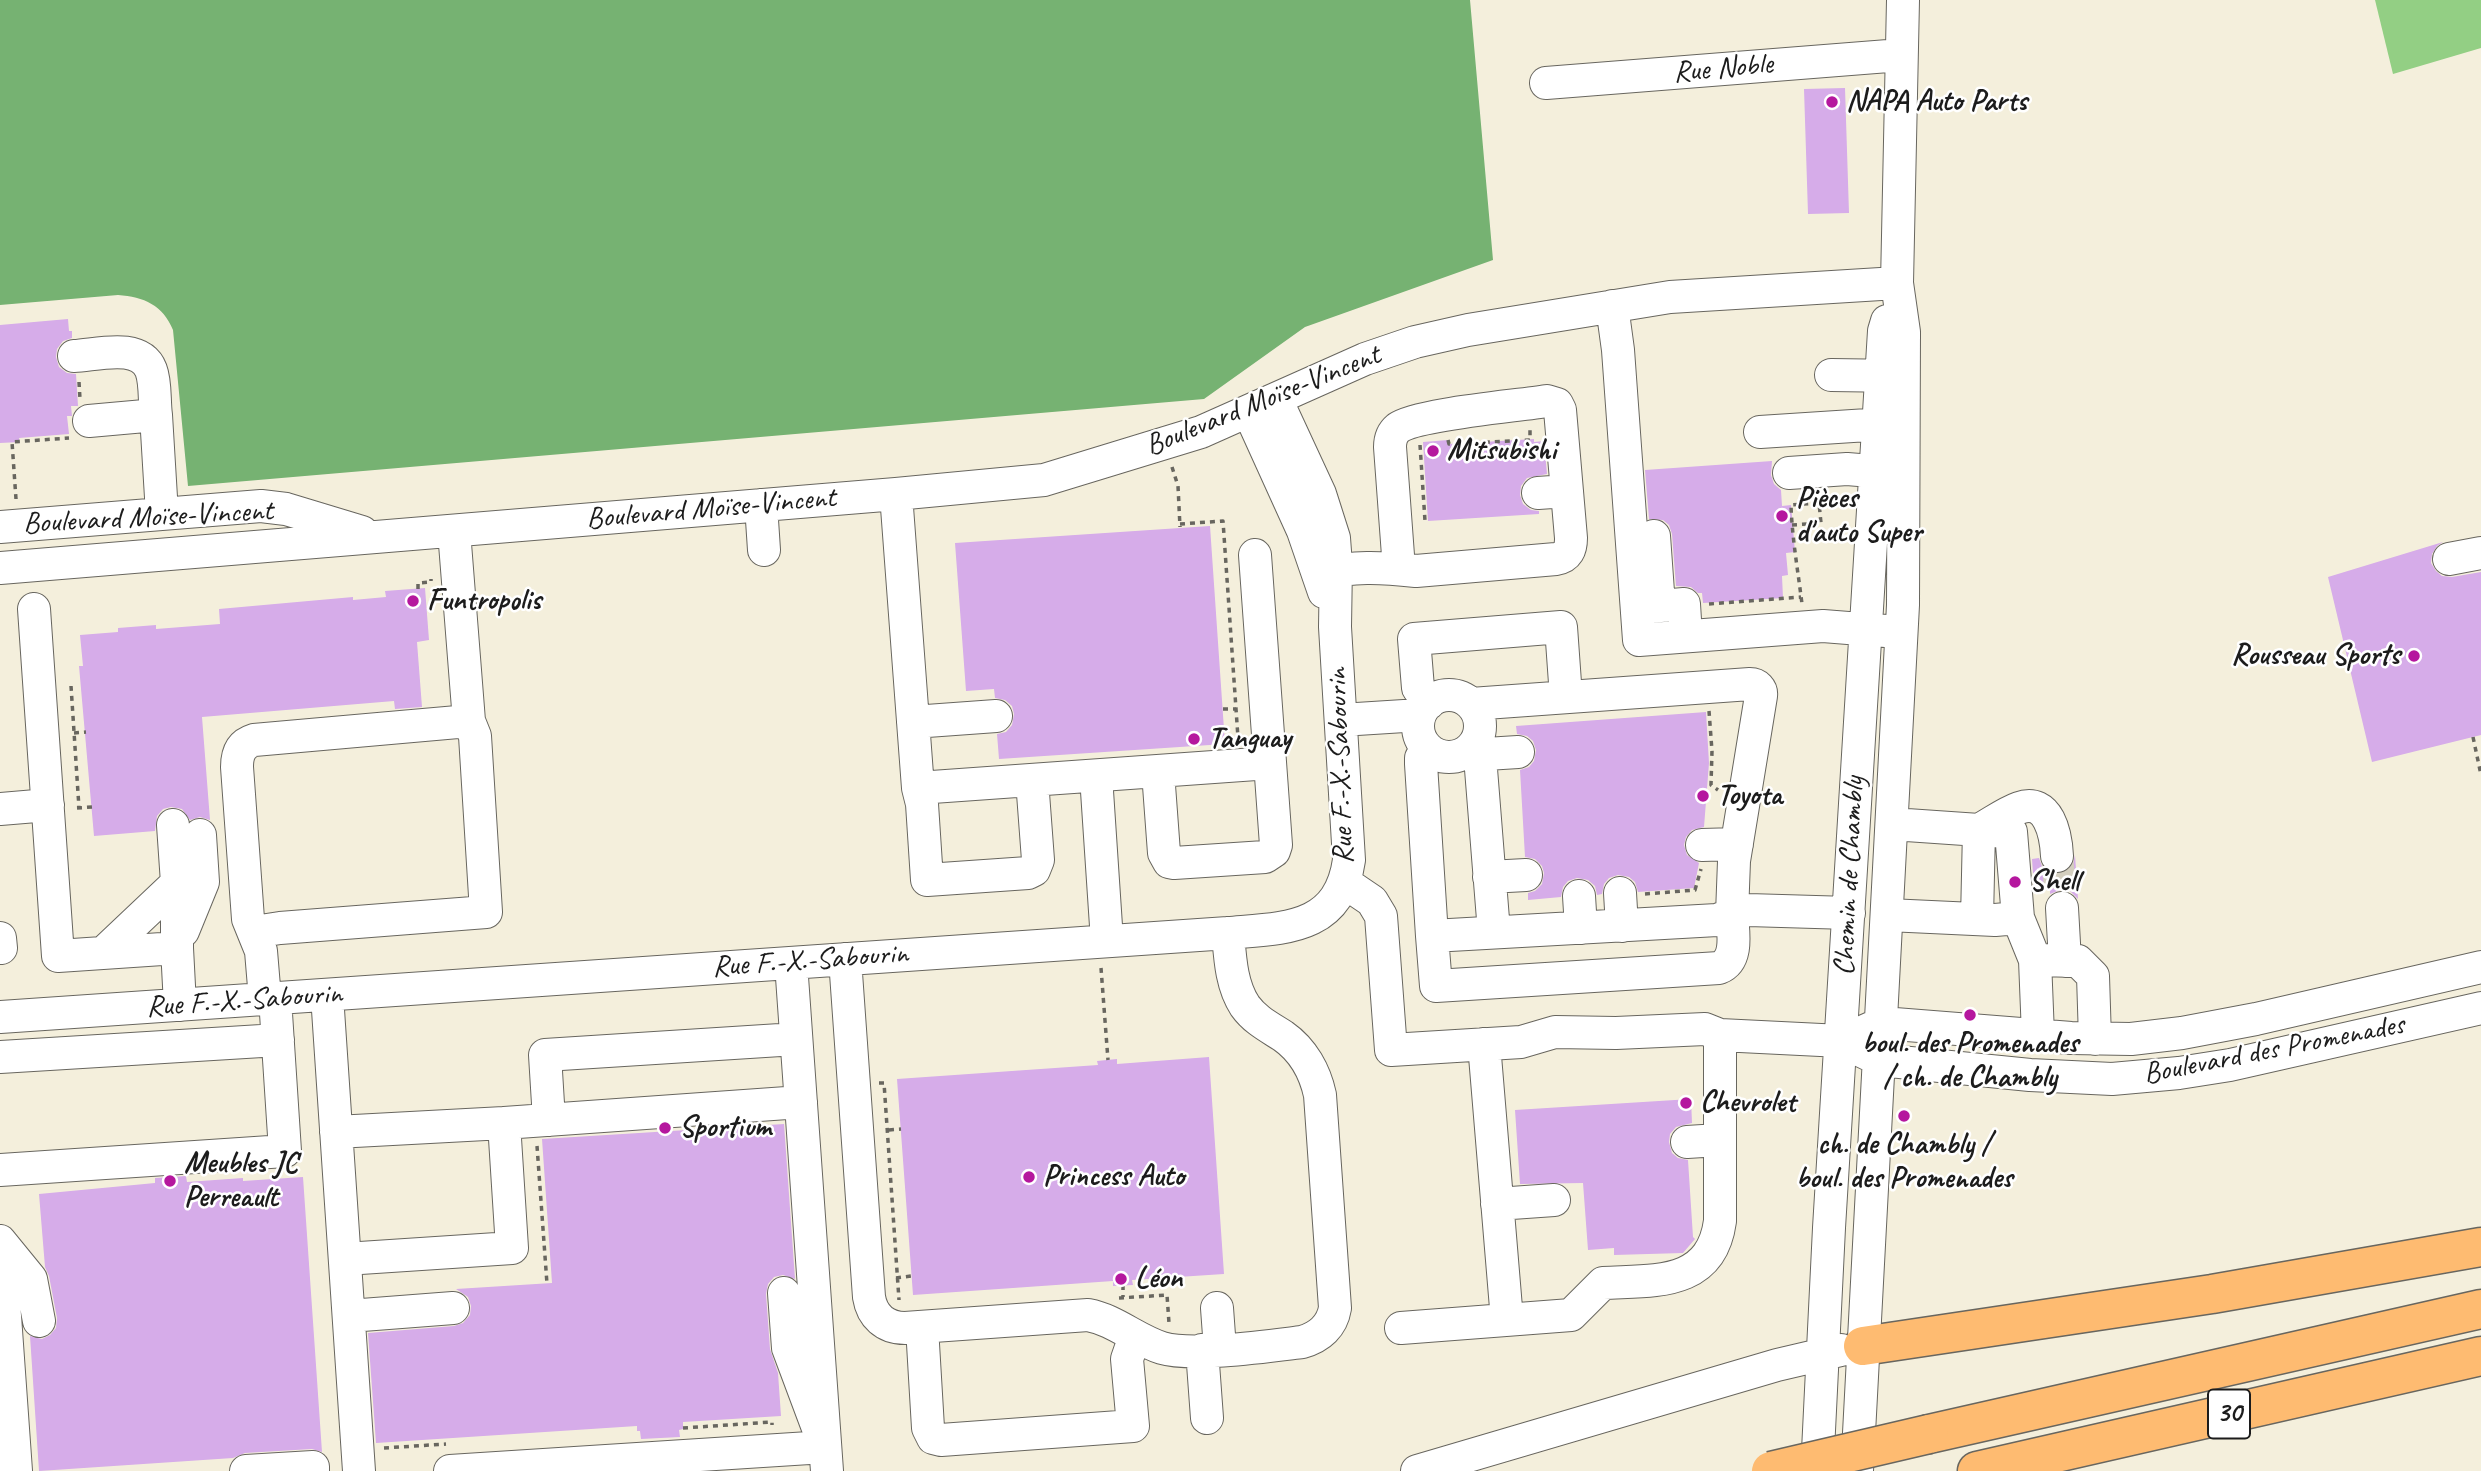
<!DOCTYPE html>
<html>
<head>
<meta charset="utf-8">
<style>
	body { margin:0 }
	canvas { display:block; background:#f4efdc }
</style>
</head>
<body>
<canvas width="2481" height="1471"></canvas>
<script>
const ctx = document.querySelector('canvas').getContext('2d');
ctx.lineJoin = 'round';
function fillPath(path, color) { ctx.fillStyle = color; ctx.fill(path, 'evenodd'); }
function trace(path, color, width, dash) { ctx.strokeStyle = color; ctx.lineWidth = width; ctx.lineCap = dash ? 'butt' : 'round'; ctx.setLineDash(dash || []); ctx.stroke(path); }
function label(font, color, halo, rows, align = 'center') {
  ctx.font = font + ' Caveat,sans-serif'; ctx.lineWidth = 5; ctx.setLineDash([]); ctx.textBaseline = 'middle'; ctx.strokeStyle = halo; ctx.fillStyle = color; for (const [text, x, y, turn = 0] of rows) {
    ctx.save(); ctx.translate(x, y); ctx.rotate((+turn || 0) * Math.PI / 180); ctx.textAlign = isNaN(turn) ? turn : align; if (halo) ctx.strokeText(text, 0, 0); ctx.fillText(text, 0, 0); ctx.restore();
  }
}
const green = new Path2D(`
	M 2375,0 L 2481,0 L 2481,48 L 2393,74 Z`);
const forest = new Path2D(`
	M 0,0 L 1470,0 L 1493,260 L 1305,327 L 1204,399 L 188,486 L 173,330 C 163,305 144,297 118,295 L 0,305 Z`);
const building = new Path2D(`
	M 1845,88 L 1849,213 L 1808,214 L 1804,89 Z
	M 68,319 L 69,331 L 72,331 L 72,338 L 63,341 L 57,349 L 56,357 L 59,367 L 67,373 L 76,374 L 78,406 L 71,406 L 72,416 L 67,416 L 69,434 L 19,438 L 20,442 L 0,443 L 0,325 Z
	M 1534,439 L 1534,442 L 1544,441 L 1547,474 L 1527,478 L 1521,486 L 1520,495 L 1523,504 L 1531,510 L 1539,511 L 1539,514 L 1428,521 L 1423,442 L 1448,440 L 1449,444 Z
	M 1772,461 L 1771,475 L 1774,484 L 1781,490 L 1782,506 L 1791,505 L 1795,552 L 1786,553 L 1788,575 L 1782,576 L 1783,598 L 1703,603 L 1702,593 L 1698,593 L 1691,587 L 1676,586 L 1672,534 L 1669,525 L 1663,520 L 1649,519 L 1645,470 Z
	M 1210,526 L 1225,744 L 999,759 L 997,734 L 1006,732 L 1012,725 L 1014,714 L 1012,706 L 1005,700 L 995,698 L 994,689 L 966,691 L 955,543 Z
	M 2443,542 L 2437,546 L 2432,554 L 2431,563 L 2436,571 L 2442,576 L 2452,577 L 2481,572 L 2481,735 L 2372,762 L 2328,577 Z
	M 425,588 L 429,640 L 417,642 L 422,707 L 395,709 L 394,701 L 202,717 L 210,820 L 200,817 L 190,820 L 182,809 L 171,807 L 163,809 L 157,816 L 155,831 L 94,836 L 79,666 L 83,666 L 80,635 L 118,632 L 118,628 L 156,625 L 156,629 L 220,624 L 219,609 L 353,597 L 353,600 L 386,597 L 385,591 Z
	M 1706,712 L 1709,763 L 1704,827 L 1692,830 L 1686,837 L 1684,845 L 1687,855 L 1699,863 L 1694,888 L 1638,892 L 1635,882 L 1629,877 L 1618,875 L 1609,878 L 1604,884 L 1602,894 L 1597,895 L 1595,886 L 1588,880 L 1577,878 L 1568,881 L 1563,887 L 1561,897 L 1528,900 L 1528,893 L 1535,891 L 1542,884 L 1544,873 L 1542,866 L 1535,859 L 1525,857 L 1520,770 L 1529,767 L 1534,761 L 1536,750 L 1533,741 L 1527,736 L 1517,734 L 1516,726 Z
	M 2075,855 L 2078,899 L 2070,891 L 2060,890 L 2050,894 L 2050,887 L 2034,888 L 2032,859 L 2039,858 L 2042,866 L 2049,872 L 2059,874 L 2068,871 L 2073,864 Z
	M 1209,1057 L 1224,1274 L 1132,1280 L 1133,1285 L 1113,1286 L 1113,1281 L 913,1295 L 897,1079 L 1098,1065 L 1097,1061 L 1117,1059 L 1117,1064 Z
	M 1691,1099 L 1692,1123 L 1676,1127 L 1670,1134 L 1669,1142 L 1672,1153 L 1678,1158 L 1688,1160 L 1693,1237 L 1695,1239 L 1683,1253 L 1614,1255 L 1614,1248 L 1588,1250 L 1583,1183 L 1520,1184 L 1515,1110 Z
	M 784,1124 L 795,1279 L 783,1275 L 774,1277 L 768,1284 L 766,1294 L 770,1349 L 778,1373 L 781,1416 L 683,1422 L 683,1429 L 679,1430 L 680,1437 L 641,1439 L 640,1431 L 637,1431 L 637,1426 L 376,1443 L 368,1333 L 454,1326 L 463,1323 L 470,1315 L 471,1306 L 468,1297 L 456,1289 L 552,1283 L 542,1139 Z
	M 186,1176 L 187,1182 L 243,1178 L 243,1181 L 303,1177 L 322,1452 L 312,1449 L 245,1453 L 233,1458 L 39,1471 L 30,1336 L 42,1339 L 50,1335 L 56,1328 L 57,1318 L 49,1276 L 45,1267 L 39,1194 L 155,1183 L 155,1178 Z`);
const minorTunnel = new Path2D(`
	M 2057,856 L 2062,908`);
const path = new Path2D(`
	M 79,382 L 80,399
	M 1448,440 L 1449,444 L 1530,440 L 1530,428
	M 1420,445 L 1425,521 L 1422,522
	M 1172,467 L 1178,486 L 1180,527
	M 16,499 L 12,442 L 69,438
	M 1180,524 L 1223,521 L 1238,738
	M 1792,525 L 1821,523 L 1819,503 L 1791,505 C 1792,538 1798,571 1802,604
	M 418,589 L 418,583 L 431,582 L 431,579
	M 1709,604 L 1801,597
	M 71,686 L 79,808
	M 1223,709 L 1236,709
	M 1709,711 L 1712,751 L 1711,785 L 1718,790
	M 74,733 L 86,732
	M 2473,737 L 2481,775
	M 77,808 L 92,807
	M 1645,894 L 1695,890 L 1701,869
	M 1101,968 L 1108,1060
	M 879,1083 L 884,1083 L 899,1300
	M 889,1130 L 901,1129
	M 537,1146 L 547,1284
	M 896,1278 L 911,1276
	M 1123,1285 L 1123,1297
	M 1119,1298 L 1167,1295 L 1169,1323
	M 683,1428 L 772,1422 L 772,1425
	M 384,1448 L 446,1444`);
const minor = new Path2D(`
	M 1546,83 L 1901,55
	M 1612,306 L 1618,350 L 1639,640 L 1823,626 L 1886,631
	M 74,356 C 97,355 140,342 151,370 C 156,383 154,401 156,415
	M 1831,375 L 1900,376
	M 1249,412 L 1303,531 L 1324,592
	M 89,421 L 156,415 L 162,514
	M 1760,432 L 1899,423
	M 1789,473 L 1847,469 L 1896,473
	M 1538,493 L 1567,491
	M 896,494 L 918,788 L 1270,763
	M 761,505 L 764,550
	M 0,527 L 261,506 L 286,509 L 362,532
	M 1654,536 L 1659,606
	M 2449,559 L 2481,553
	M 0,568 L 896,494 L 1044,480 L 1201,432 L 1365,359 L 1415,342 L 1468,330 L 1670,297 L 1897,283
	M 1318,574 C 1355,566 1379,567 1416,571 L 1556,559 C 1568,557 1571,549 1571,538 L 1560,410 L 1557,404 L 1547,401 C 1517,406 1418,414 1398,428 C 1392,433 1390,439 1390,447 L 1399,569
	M 1637,608 L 1684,604 L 1686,636
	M 34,609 L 58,956 L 177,948 L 180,1005
	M1418 726a31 31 0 1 1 62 0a31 31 0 1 1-62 0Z
	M 1429,703 L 1418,688 L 1414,639 L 1561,627 L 1566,697
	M 1471,704 L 1750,684 C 1757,684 1762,689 1761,696 L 1734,861 L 1732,914 L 1748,910 L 1849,913
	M 1341,720 L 1420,715
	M 913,722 L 996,716
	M 1472,748 L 1479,757 L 1481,769 L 1494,932
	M 1428,749 L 1421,758 L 1421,764 L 1432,936 L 1717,920 L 1732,914 C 1733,932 1739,960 1719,968 L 1436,986 L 1432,936
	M 1479,757 L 1486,754 L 1518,752
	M 1158,772 L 1164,853 L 1169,862 L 1174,863 L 1265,857 L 1274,851 L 1276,845 L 1255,555
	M 1096,776 L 1107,941
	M 918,788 L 922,804 L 927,880 L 1028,873 L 1034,870 L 1038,860 L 1032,780
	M 0,809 L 48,805
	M 1892,824 L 1979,830 L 1977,919
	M 173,825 L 177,883 L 177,948
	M 1979,830 C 1992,823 2005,813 2019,808 C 2049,797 2056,835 2057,856
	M 1979,830 L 2011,832 L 2018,918
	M 1702,845 L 1737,844
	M 1489,877 L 1526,875
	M 1344,882 L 1372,901 L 1381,916 L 1391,1050 L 1521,1042 L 1555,1032 L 1616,1033 L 1705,1029 L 1720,1035
	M 1620,893 L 1622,926
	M 1579,896 L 1581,928
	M 2062,908 L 2065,961
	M 1888,915 L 1995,920 L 2018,918 L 2035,960
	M 183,931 L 203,882 L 200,835
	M 254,932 L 280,928 L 486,912 L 475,736 L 469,721
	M 0,938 L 1,948
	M 103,953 L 177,883
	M 845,959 L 869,1297 C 872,1316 885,1328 905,1328 L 1088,1315 C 1115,1320 1136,1340 1162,1348 C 1192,1357 1269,1346 1302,1342 C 1320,1337 1332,1326 1335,1308 L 1320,1095 C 1315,1072 1303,1050 1283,1036 C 1269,1027 1255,1020 1245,1006 C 1231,985 1230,957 1228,933
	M 791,963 L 827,1471
	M 327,995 L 359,1471
	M 265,999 L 261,951 L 248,919 L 237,767 C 237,754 241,744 254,740 L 469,721 L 454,531
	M 0,1017 L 1228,933 C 1285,928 1339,930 1349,860 L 1335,627 L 1336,565 L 1334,538 L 1320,494 L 1276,399
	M 1862,1032 L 1882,1023 L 2071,1038 L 2131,1039 L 2182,1033 L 2256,1019 L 2481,967
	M 2038,1035 L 2035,960 L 2078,961 L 2093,976 L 2095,1039
	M 1484,1044 L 1507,1320
	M 0,1057 L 278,1040
	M 549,1120 L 545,1055 L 796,1039
	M 336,1132 L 504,1123 L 801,1102
	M 1687,1142 L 1719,1140
	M 0,1170 L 285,1151 L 275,998
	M 1497,1204 L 1554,1200
	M 0,1241 L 31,1279 L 39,1321
	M 0,1246 L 16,1471
	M 345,1259 L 512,1248 L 504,1123
	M 1217,1308 L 1220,1349
	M 349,1316 L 453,1308
	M 922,1327 L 928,1428 L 933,1438 L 941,1440 L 1133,1426 L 1127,1359 L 1135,1336
	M 1401,1328 L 1571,1315 L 1603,1283 C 1654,1280 1711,1287 1720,1221 L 1720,1035 L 1841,1041 L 1880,1060 L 2030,1075 L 2112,1079 L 2179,1073 L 2230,1065 L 2481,1008
	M 1202,1350 L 1207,1418
	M 246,1471 L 313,1467 L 313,1471
	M 450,1471 L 825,1447 L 788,1348 L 784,1293
	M 1417,1471 L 1777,1365 L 1841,1350
	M 1817,1471 L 1829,1228 L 1884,331 L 1887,321
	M 1857,1471 L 1903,605 L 1904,332 L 1897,283 L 1903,0`);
const highway = new Path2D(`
	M 1863,1346 L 2212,1294 L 2481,1247
	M 1929,1434 L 2481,1309
	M 1977,1471 L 2481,1356`);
const highwayBridge = new Path2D(`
	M 1771,1471 L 1929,1434`);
const markers = [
	[1832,102,7,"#b5179e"],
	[1433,451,7,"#b5179e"],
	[1782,516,7,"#b5179e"],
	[413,601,7,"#b5179e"],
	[2414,656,7,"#b5179e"],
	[1194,739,7,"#b5179e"],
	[1703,796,7,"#b5179e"],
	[2015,882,7,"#b5179e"],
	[1970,1015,7,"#b5179e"],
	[1686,1103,7,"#b5179e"],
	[1904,1116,7,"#b5179e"],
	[665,1128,7,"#b5179e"],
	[1029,1177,7,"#b5179e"],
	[170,1181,7,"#b5179e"],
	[1121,1279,7,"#b5179e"]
];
const shields = [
	[2229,1414,42]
];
const shieldNames = [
	["30",2229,1414]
];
const streetNames = [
	["Rue Noble",1723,69,-5],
	["Boulevard Moïse-Vincent",1263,401,-22],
	["Boulevard Moïse-Vincent",711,509,-5],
	["Boulevard Moïse-Vincent",148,518,-3],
	["Rue F.-X.-Sabourin",1341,766,-92],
	["Chemin de Chambly",1850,876,-87],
	["Rue F.-X.-Sabourin",810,961,-4],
	["Rue F.-X.-Sabourin",244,1001,-4],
	["Boulevard des Promenades",2274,1050,-11]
];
const poiNames = [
	["NAPA Auto Parts",1846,102],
	["Mitsubishi",1447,451],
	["Pièces",1796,499],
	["d'auto Super",1796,533],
	["Funtropolis",427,601],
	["Rousseau Sports",2400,656,"right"],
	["Tanguay",1208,739],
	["Toyota",1717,796],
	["Shell",2029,882],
	["boul. des Promenades",1970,1044,"center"],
	["/ ch. de Chambly",1970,1078,"center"],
	["Chevrolet",1700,1103],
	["Sportium",679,1128],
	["ch. de Chambly /",1904,1145,"center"],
	["boul. des Promenades",1904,1179,"center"],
	["Meubles JC",184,1164],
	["Perreault",184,1198],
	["Princess Auto",1043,1177],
	["Léon",1135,1279]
];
fillPath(green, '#93cf84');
fillPath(forest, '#76b272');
fillPath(building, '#d6ace9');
trace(minorTunnel, '#d4cfbf', 32, [32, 16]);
trace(minor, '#68665f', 34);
trace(highway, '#68665f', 41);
trace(path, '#68665f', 3.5, [5, 5]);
trace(minor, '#fff', 32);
trace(highway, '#febb71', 38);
trace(highwayBridge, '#68665f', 41, []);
trace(highwayBridge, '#febb71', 38);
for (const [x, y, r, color] of markers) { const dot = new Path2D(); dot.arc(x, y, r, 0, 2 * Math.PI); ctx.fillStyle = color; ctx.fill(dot); trace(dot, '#fff', 2.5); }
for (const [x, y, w] of shields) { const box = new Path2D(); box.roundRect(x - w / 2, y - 24.5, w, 49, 5); ctx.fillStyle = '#fff'; ctx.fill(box); trace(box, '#1c1c1c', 2); }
label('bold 28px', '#1c1c1c', null, shieldNames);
label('30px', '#1c1c1c', '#fff', streetNames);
label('bold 30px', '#1c1c1c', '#fff', poiNames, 'left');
</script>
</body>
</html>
